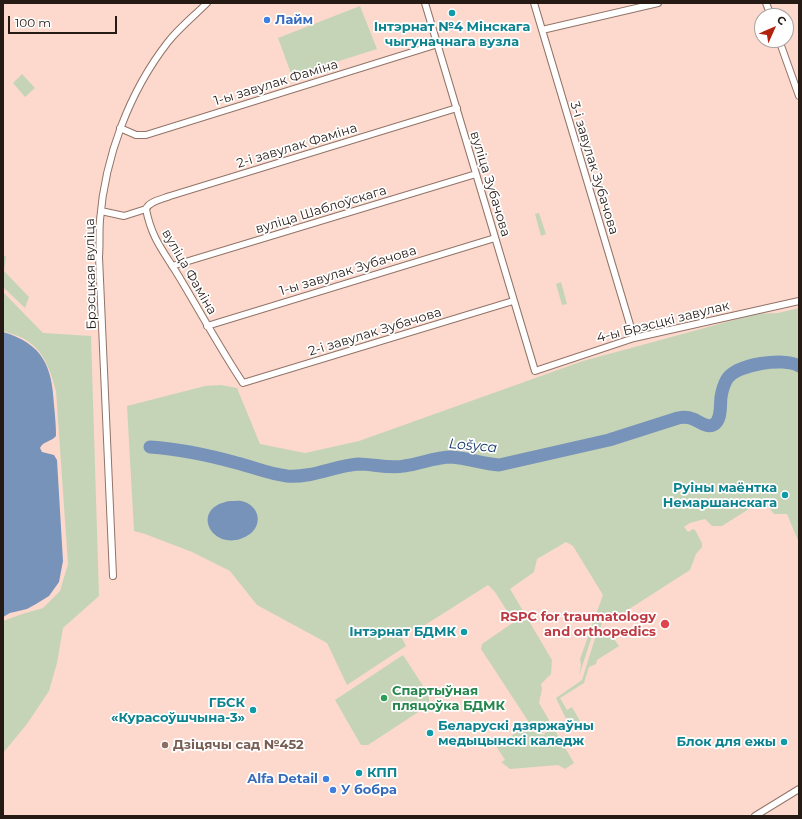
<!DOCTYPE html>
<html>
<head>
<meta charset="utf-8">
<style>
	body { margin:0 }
	#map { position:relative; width:802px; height:819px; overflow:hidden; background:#fcd9cc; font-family:Montserrat,sans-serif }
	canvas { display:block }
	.frame { position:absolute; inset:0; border:4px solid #261a15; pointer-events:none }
	.north { position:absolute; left:754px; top:8px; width:40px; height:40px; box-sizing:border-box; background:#fff; border:1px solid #a8a3a1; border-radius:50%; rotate:45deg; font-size:11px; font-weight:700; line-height:16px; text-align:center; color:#261a15 }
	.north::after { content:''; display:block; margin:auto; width:14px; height:18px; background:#b1230c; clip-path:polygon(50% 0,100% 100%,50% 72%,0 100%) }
	.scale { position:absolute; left:8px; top:16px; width:109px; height:18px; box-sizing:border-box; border:2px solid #261a15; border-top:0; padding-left:5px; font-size:12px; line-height:14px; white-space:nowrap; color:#261a15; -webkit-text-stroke:3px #fff; paint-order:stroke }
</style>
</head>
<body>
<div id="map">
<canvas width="802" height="819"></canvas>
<div class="frame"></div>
<div class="north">С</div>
<div class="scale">100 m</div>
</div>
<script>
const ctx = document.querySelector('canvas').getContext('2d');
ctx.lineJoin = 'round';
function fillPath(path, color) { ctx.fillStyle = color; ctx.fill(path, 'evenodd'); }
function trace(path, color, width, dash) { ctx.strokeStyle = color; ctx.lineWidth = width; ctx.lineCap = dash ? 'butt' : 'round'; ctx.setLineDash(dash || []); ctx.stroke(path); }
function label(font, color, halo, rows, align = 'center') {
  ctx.font = font + ' Montserrat,sans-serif'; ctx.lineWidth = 3.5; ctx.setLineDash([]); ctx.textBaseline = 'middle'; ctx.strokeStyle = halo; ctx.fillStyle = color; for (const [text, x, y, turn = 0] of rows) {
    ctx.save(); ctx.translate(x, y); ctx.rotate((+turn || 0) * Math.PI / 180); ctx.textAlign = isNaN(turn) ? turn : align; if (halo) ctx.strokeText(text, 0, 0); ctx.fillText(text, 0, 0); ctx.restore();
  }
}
const green = new Path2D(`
	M 360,6 L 377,49 L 292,76 L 278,38 Z
	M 22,74 L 35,88 L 25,97 L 13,83 Z
	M 539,213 L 546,234 L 541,236 L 535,214 Z
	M 3,254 L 6,257 L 4,271 L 29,297 L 25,308 L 3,287 Z
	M 561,282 L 567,304 L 562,305 L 556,284 Z
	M 3,292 L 43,333 L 91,336 L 99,596 L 63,628 L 57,663 L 49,691 L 27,724 L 3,753 L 3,621 L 22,614 L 43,608 L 60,591 L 68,564 L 56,391 C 51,373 45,353 29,342 C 22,336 11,334 3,331 Z
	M 799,308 L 799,543 L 787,514 L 774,514 L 763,500 L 722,526 L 712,526 L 705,519 L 690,523 L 684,527 L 688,532 L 693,529 L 695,530 L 702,543 L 702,547 L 696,554 L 690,570 L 612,620 L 607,618 L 602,620 L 601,627 L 593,633 L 579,676 L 581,665 L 580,659 L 603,595 L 573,546 L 566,542 L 537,559 L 534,572 L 510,589 L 552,660 L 551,674 L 541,684 L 542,689 L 539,703 L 549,720 L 543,733 L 538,733 L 534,730 L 481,649 L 482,644 L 514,622 L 495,592 L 488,585 L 425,625 L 418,625 L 401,636 L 406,646 L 347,685 L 327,643 L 257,605 L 230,571 L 192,552 L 145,534 L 134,531 L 127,406 L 205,386 L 221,385 L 237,388 L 260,444 L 305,453 L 359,441 L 583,361 L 756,314 L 778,313 Z
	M 605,631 L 608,633 L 613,631 L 617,637 L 614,639 L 619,646 L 597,660 L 596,664 L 589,667 L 584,683 L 560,698 L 567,710 L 572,707 L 580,721 L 575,724 L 567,721 L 556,698 L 582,680 L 596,635 Z
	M 403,655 L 429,695 L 429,705 L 368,745 L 361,745 L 335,700 Z
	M 550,722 L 574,763 L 565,769 L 558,765 L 510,769 L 501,762 L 505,760 L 496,746 L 528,725 C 533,732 536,734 544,735 Z`);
const water = new Path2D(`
	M 3,332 C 43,344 52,366 54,405 C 55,415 56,426 56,436 C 51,442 43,441 40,448 L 42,452 L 54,455 L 57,460 L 63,561 L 59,582 L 49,596 L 36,604 L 27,609 L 10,613 L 3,617 Z
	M 230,501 C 235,501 240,500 245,502 C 260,508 262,525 250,534 C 215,558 186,508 230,501 Z`);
const river = new Path2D(`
	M 150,447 C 180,449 208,455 237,463 C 253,467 269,474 287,476 C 312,478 334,466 358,464 C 374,464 389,469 404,466 C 420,464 435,457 451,457 C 468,458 483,464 499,465 L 609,440 L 678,418 C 683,417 688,417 693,419 C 699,421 706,428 713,425 C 722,421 720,405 721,397 C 722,391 724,384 727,379 C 737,364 784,357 799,366`);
const street = new Path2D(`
	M 425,3 L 535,371 L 634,338 L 799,301
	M 534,3 L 634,338
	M 766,3 L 771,16
	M 542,30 L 658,3
	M 779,40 L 799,96
	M 120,128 L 136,135 L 146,135 L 438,44
	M 146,209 C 149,201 163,199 170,196 L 457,108
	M 101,211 L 124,216 L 146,209 C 152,241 166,254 181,280 C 202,315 221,350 243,383 L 513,301
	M 172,266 L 476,174
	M 207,326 L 495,238
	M 113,576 L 99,257 C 100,245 99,232 100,220 C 105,157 129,92 168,42 C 179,28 194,16 207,3
	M 755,816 L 799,789`);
const markers = [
	[452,13,4,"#0f9aa8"],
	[267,20,4,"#3f7fe0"],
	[785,495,4,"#0f9aa8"],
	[665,624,5,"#e0444e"],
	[464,632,4,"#0f9aa8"],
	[384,698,4,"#2e9e5b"],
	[253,710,4,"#0f9aa8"],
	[430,733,4,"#0f9aa8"],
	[784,742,4,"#0f9aa8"],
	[165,745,4,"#8d6e63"],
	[359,773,4,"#0f9aa8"],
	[326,779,4,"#3f7fe0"],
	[333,790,4,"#3f7fe0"]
];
const shopNames = [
	["Лайм",275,20],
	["Alfa Detail",318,779,"right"],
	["У бобра",341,790]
];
const cultureNames = [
	["Інтэрнат №4 Мінскага",452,27,"center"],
	["чыгуначнага вузла",452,42,"center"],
	["Руіны маёнтка",777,488],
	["Немаршанскага",777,503],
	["Інтэрнат БДМК",456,632],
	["ГБСК",245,703],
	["«Курасоўшчына-3»",245,718],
	["Беларускі дзяржаўны",438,726,"left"],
	["медыцынскі каледж",438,741,"left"],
	["Блок для ежы",776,742],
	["КПП",367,773,"left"]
];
const streetNames = [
	["1-ы завулак Фаміна",276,83,-17],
	["2-і завулак Фаміна",297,146,-17],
	["3-і завулак Зубачова",594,168,73],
	["вуліца Зубачова",490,184,73],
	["вуліца Шаблоўскага",321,210,-17],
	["1-ы завулак Зубачова",348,271,-17],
	["вуліца Фаміна",189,272,60],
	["Брэсцкая вуліца",91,274,-91],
	["4-ы Брэсцкі завулак",663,322,-14],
	["2-і завулак Зубачова",375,332,-17]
];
const healthNames = [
	["RSPC for traumatology",656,617],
	["and orthopedics",656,632]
];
const leisureNames = [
	["Спартыўная",392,691],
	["пляцоўка БДМК",392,706]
];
const educationNames = [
	["Дзіцячы сад №452",173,745]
];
const waterNames = [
	["Lošyca",473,446,5]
];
fillPath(green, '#c5d4b7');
fillPath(water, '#7893ba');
trace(river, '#7893ba', 13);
trace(street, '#927367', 8);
trace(street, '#fff', 6);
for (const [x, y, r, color] of markers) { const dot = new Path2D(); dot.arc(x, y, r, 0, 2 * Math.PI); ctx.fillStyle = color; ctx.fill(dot); trace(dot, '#fff', 1.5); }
label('bold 13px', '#366cbe', '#fff', shopNames, 'left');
label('bold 13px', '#0d838f', '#fff', cultureNames, 'right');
label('13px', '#261a15', '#fff', streetNames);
label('bold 13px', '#be3a42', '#fff', healthNames, 'right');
label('bold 13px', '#27864d', '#fff', leisureNames, 'left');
label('bold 13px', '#785e54', '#fff', educationNames, 'left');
label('italic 14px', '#15376a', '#fff', waterNames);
</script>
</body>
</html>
